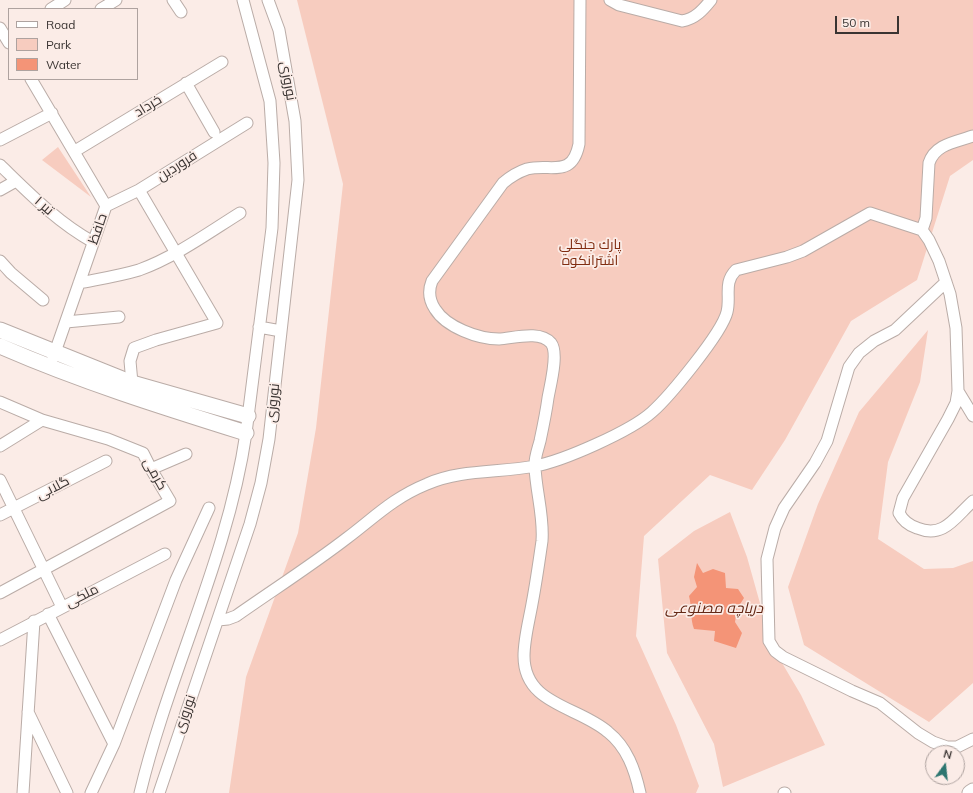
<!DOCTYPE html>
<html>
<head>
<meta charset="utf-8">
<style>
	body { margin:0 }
	#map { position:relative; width:973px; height:793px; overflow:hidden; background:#fbece7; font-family:Mulish,sans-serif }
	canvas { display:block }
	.legend { position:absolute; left:8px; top:8px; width:130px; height:72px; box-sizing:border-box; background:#fbece7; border:1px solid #aea29f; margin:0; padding:5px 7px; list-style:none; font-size:12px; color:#3a3432 }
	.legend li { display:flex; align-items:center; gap:8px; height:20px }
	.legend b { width:20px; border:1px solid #aea29f }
	.north { position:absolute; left:925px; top:745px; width:40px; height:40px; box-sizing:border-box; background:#fbece7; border:1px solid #aea29f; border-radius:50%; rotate:15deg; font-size:11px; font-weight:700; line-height:16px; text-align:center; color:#3a3432 }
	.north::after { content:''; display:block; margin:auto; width:14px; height:18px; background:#2d7670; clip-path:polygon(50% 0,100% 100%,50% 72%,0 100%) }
	.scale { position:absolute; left:835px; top:16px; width:64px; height:18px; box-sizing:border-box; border:2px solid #3a3432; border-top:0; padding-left:5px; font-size:12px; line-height:14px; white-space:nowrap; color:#3a3432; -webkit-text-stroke:3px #fbece7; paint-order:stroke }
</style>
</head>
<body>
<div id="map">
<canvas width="973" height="793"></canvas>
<ul class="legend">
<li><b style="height:5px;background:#fff"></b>Road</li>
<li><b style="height:11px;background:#f7ccbf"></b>Park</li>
<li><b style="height:11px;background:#f49477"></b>Water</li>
</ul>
<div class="north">N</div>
<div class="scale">50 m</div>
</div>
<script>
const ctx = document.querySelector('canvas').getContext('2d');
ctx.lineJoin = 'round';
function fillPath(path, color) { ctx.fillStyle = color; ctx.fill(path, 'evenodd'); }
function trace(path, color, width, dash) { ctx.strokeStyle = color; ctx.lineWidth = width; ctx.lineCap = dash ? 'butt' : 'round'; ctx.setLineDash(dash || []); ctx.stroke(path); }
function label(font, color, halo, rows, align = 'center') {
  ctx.font = font + ' Mulish,Cairo,sans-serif'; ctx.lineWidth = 3.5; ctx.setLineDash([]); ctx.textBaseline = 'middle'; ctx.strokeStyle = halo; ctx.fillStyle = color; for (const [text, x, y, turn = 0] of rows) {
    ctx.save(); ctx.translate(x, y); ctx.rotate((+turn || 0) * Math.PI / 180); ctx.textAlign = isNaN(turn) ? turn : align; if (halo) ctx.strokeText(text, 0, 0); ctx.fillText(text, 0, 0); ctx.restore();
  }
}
const green = new Path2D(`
	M 297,0 L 973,0 L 973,160 L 950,176 L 917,280 L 851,321 L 785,440 L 752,490 L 710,475 L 644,536 L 636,636 L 676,725 L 699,786 L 696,793 L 229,793 L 246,677 L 298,533 L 316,428 L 343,184 Z
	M 58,147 L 91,197 L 42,160 Z
	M 928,330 L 920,382 L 888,462 L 878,539 L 924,569 L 953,568 L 973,561 L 973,683 L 929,722 L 804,645 L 788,587 L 818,504 L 859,412 Z
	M 730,512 L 747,557 L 772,646 L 801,695 L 825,745 L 723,787 L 714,744 L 667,653 L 658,559 L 694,531 Z`);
const water = new Path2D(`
	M 697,563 L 703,573 L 713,569 L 725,573 L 726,588 L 738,589 L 744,598 L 737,609 L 735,622 L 742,633 L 736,648 L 714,641 L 715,631 L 694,629 C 690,618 692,607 689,596 L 697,587 L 694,577 Z`);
const minor = new Path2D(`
	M 173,0 L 181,12
	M 580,0 L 579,144 C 572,179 551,163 527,169 C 518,172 510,177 503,183 L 432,281 C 428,291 429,300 435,309 C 446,327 478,339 499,339 C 514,338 540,330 551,343 C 559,353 550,386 548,398 C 546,413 543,427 540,441 C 538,449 534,459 535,467 C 536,492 544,516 542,541 C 539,562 536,583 532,604 C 529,621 524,639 524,656 C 524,705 578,706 608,732 C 627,747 635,770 640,793
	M 610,0 L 619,5 L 682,21 C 695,19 703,10 711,0
	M 51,9 L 65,0
	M 101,9 L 116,0
	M 0,28 L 9,43
	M 31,79 L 106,206 L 53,358
	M 186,83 L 214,132
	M 0,140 L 52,113
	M 75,151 L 222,62
	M 0,165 C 29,193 57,222 93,242
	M 0,190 L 16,181
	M 106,206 L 139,190 L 247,123
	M 922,230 L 926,218 L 929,163 C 935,144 956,142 973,136
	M 0,261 L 11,273 L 43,300
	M 946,282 L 895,330 L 874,341 L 859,353 L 849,367 L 827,441 L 815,463 L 784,508 L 775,528 L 767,559 L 769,641 L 775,651 L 783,657 L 852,691 L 880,703 L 918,733 L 933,742 L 947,747 L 957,747 L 973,739
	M 79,283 C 99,279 119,276 139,270 C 175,257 208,233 240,213
	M 66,322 L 119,317
	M 259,327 L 281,331
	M 131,388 L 132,383 L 130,361 L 134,348 L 156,340 L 217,323 L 139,190
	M 958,391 L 973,416
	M 0,402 L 42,420 L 108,439 L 143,453 L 151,469 L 170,501 L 0,593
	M 0,446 L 42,420
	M 151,469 L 186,454
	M 0,480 L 62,607
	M 0,515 L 106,461
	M 48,614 L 114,744
	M 218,620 L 228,619 L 236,616 C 273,590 312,565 347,538 C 376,516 393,498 427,484 C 461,469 500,473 535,466 C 563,461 631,431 652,412 C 669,397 722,333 727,312 C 731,296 723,283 736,270 L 787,257 L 803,251 L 870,213 L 922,230 L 929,240 L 939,261 L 950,294 L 956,328 L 958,391 L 956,403 L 948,419 L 903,498 L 899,513 C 903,521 908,525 917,528 C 944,539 955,517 973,501
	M 0,640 L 165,554
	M 28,712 L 67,793
	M 23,793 L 34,621
	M 91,793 L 114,744 L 176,580 L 209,508
	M 140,793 C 169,672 228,557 246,433 L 272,228 L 274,163 L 270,101 L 243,0
	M 159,793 L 250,524 L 261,483 L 269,439 L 298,180 L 295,121 L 279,30 L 268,0
	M 784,793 L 785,793`);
const major = new Path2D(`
	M 0,330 L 132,383 L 248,416
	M 0,346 C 80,381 163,407 246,433
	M 970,793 L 973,791`);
const streetNames = [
	["نوروزی",288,81,80],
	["خرداد",148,106,-31],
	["فروردین",177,166,-32],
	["تیر ۱",44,206,41],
	["حافظ",98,229,-71],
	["نوروزی",273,403,-84],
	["کرمی",155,474,61],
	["گلابی",53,488,-27],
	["ملکی",82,596,-27],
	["نوروزی",185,714,-71]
];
const parkNames = [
	["پارك جنگلي",590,245],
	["اشترانكوه",590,261]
];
const waterNames = [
	["دریاچه مصنوعی",714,608]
];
fillPath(green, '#f7ccbf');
fillPath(water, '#f49477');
trace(minor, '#baaca7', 13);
trace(major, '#baaca7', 17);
trace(minor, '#fff', 11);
trace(major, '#fff', 15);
label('14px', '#3a3432', '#fbece7', streetNames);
label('14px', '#812d11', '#fbece7', parkNames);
label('italic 15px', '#642815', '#fbece7', waterNames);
</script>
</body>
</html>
